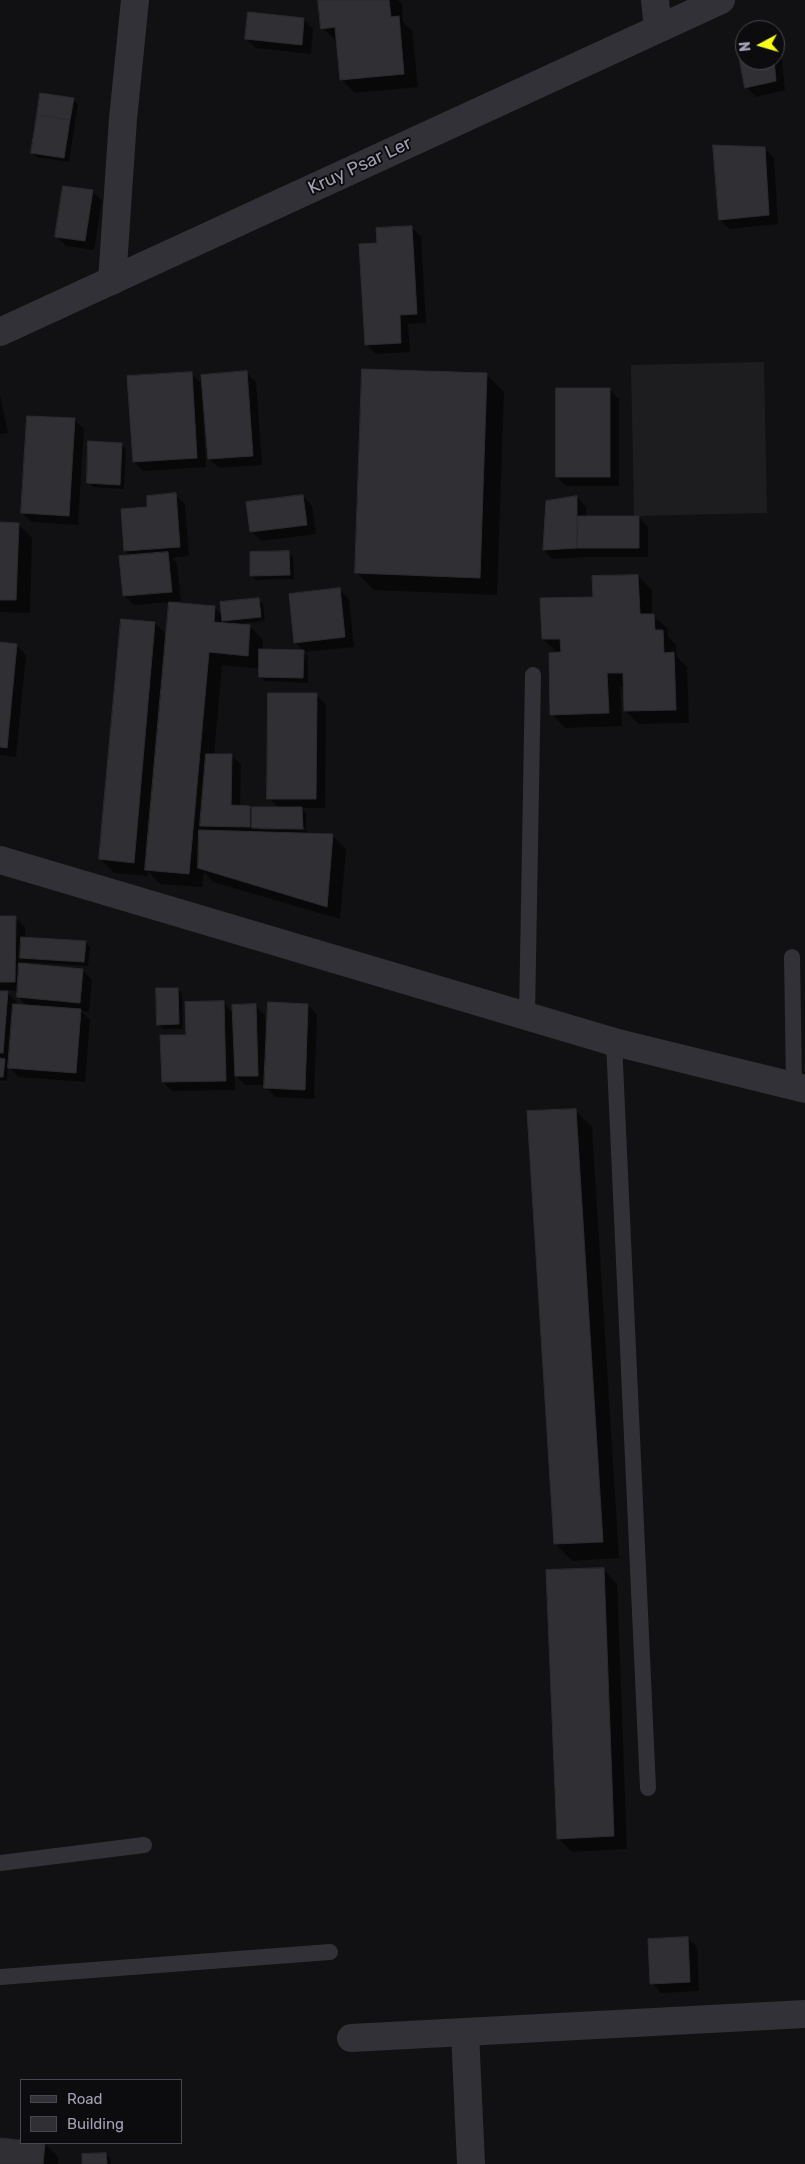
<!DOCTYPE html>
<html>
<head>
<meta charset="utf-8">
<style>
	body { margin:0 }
	#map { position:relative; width:805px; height:2164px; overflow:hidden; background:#111012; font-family:Rubik,sans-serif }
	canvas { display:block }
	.legend { position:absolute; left:20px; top:2079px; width:162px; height:65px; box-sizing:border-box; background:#0c0b0d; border:1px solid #484750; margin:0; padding:6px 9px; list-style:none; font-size:15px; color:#a1a0b4 }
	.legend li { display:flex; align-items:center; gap:10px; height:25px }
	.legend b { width:25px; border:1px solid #484750 }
	.north { position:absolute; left:735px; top:20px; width:50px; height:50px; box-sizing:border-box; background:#0c0b0d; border:1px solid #484750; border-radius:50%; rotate:264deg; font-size:14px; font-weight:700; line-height:20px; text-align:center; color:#a1a0b4 }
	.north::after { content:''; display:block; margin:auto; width:18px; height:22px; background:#f9ff1b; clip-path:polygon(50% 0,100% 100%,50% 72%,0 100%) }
</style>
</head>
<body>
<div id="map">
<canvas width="805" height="2164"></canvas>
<ul class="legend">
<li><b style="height:6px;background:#323137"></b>Road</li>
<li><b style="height:14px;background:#303034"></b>Building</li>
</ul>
<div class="north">N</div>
</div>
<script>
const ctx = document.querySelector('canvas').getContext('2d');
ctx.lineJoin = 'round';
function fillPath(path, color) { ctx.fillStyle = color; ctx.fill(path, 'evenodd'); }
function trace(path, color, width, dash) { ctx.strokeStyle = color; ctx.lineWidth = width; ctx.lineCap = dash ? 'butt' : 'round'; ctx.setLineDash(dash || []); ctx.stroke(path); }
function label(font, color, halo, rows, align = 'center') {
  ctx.font = font + ' Rubik,sans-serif'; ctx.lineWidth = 4; ctx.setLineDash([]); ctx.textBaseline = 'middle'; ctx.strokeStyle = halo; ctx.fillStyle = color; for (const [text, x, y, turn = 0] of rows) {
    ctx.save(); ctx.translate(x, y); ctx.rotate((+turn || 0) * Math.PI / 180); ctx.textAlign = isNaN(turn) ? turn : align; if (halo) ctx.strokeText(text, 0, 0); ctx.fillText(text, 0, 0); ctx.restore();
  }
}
const built = new Path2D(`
	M 764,362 L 767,513 L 634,516 L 631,365 Z`);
const shadow = new Path2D(`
	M 319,0 L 398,0 L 402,4 L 403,22 L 412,31 L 418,87 L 355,93 L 342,80 L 338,42 L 322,28 Z
	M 304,19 L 313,29 L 311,54 L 256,48 L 246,39 Z
	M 745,41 L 745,60 L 775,60 L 775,44 L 781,50 L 785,90 L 756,97 L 747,88 L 738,42 Z
	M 73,100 L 78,104 L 69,162 L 37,157 L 33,153 Z
	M 765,149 L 774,158 L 778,224 L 730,229 L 720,220 Z
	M 92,191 L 102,201 L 94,250 L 66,246 L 57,236 Z
	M 412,227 L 421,237 L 426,323 L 408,324 L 410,352 L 376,354 L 367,345 L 378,244 Z
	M 246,372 L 256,382 L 262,465 L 219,468 L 209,459 Z
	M 191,373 L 201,383 L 206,467 L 143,471 L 134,461 Z
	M 487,375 L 504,392 L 497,595 L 374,590 L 357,573 Z
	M 609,389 L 619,399 L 619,486 L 566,486 L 557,477 Z
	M 0,395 L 8,433 L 0,434 Z
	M 74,420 L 84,429 L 78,525 L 32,522 L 22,513 Z
	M 121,444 L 126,449 L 124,489 L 93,487 L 88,482 Z
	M 175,495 L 185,504 L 189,556 L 172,558 L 177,563 L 181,601 L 134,605 L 124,596 L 131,557 L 125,551 Z
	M 303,496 L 312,506 L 316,534 L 261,541 L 251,531 Z
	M 577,497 L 586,507 L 586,517 L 639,517 L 648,526 L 648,557 L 588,557 L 553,559 L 544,550 Z
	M 0,524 L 18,524 L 32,538 L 30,613 L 0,612 Z
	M 288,552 L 293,557 L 294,579 L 256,580 L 252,576 Z
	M 638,576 L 652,590 L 652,615 L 668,629 L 668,636 L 676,645 L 677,657 L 687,667 L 689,723 L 639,724 L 625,711 L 625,686 L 620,687 L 622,726 L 565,728 L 552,714 L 558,653 L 543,639 L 594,598 Z
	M 340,590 L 349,599 L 354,647 L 304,652 L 308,656 L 308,683 L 265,681 L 260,677 L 260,669 L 222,665 L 214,755 L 231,755 L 241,764 L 240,807 L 249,808 L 253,812 L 279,808 L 269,798 L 316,695 L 326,704 L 325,808 L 301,808 L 306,813 L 306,828 L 259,827 L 259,830 L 307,830 L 307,834 L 332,835 L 346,849 L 340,919 L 213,882 L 204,872 L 202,887 L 160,884 L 148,871 L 148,876 L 114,873 L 101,859 L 155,623 L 167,635 L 214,607 L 223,616 L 258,600 L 263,604 L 265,621 L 235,624 L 250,626 L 263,640 L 263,650 L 304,651 L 295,642 Z
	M 0,644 L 16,645 L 26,655 L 16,757 L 0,755 Z
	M 0,917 L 16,918 L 25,927 L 25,938 L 85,942 L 90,947 L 88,966 L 21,962 L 21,964 L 82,970 L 92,980 L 89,1012 L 81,1011 L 90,1020 L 85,1082 L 19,1077 L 8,1066 L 7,1081 L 0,1080 ZM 5,990 L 18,991 L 18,997 L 27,1006 L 16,1005 L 17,1002 Z
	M 177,989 L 182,994 L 183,1029 L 163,1029 L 159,1024 Z
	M 223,1002 L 233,1013 L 255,1005 L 265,1015 L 266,1040 L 308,1005 L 317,1015 L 314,1099 L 275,1097 L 266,1087 L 266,1085 L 245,1085 L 235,1075 L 235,1090 L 172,1091 L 163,1082 L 187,1036 Z
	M 575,1110 L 592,1127 L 619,1558 L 572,1561 L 556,1544 Z
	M 603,1569 L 617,1583 L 627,1849 L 572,1852 L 558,1838 Z
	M 687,1938 L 697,1947 L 699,1991 L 661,1993 L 652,1983 Z
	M 0,2139 L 21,2141 L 21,2143 L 45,2143 L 58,2157 L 58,2164 L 0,2164 Z
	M 106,2154 L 111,2159 L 111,2164 L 84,2164 Z`);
const building = new Path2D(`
	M 318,0 L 389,0 L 391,17 L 399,16 L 404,74 L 340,80 L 335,27 L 321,29 Z
	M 248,12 L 304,18 L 302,45 L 245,39 Z
	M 736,40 L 745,40 L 745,60 L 774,60 L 776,81 L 745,88 Z
	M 40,93 L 74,98 L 70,120 L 37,115 Z
	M 37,115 L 70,120 L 64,158 L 31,153 Z
	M 713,145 L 765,147 L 769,215 L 719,220 Z
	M 63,186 L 93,190 L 85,241 L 55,237 Z
	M 412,226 L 417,314 L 400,315 L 401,343 L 365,345 L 359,244 L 377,243 L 376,228 Z
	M 362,369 L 487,373 L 480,578 L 355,573 Z
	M 247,371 L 253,456 L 208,459 L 201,375 Z
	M 192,372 L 197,458 L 133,462 L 127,376 Z
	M 556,388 L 610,388 L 610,477 L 556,477 Z
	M 27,416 L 75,418 L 69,516 L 21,513 Z
	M 88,441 L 122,443 L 120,485 L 87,483 Z
	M 176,493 L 180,547 L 124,551 L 121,509 L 147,507 L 147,496 Z
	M 303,495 L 307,525 L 250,532 L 246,502 Z
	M 577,496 L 577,548 L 543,550 L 546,501 Z
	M 578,516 L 639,516 L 639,548 L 577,548 Z
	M 0,522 L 19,523 L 16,600 L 0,600 Z
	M 289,551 L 290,575 L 250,576 L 250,552 Z
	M 168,552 L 172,592 L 123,596 L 119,556 Z
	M 638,575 L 640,614 L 654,614 L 655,630 L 663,630 L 664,653 L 674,652 L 676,710 L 624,711 L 623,673 L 607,673 L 609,713 L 550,715 L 549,653 L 561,652 L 560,639 L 542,639 L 540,598 L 593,597 L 592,576 Z
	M 340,588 L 345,637 L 294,643 L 289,594 Z
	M 259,598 L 261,617 L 222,621 L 220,602 Z
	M 169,602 L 215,606 L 214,622 L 250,625 L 248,656 L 209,652 L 189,874 L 145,870 Z
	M 121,619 L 155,622 L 134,863 L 99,859 Z
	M 0,642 L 17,644 L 7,748 L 0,747 Z
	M 259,649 L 304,650 L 303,678 L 259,677 Z
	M 268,693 L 317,693 L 316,799 L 267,799 Z
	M 206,754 L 232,754 L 231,805 L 250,806 L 250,827 L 200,826 Z
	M 252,807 L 302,807 L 303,829 L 252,828 Z
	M 199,830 L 333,834 L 327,907 L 198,868 Z
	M 0,916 L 16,916 L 15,982 L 0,982 Z
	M 21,937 L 86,941 L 84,962 L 20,958 Z
	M 19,963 L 83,969 L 80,1003 L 17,997 Z
	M 156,988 L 178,988 L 179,1024 L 157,1025 Z
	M 0,991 L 8,991 L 3,1053 L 0,1053 Z
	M 224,1001 L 226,1081 L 162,1082 L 160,1035 L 186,1035 L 185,1002 Z
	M 268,1002 L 308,1004 L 305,1090 L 264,1088 Z
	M 13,1004 L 81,1009 L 76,1073 L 8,1068 Z
	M 256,1004 L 258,1076 L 235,1076 L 232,1005 Z
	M 0,1058 L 5,1059 L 3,1077 L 0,1077 Z
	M 576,1109 L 603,1542 L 554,1544 L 527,1111 Z
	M 604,1568 L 614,1836 L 557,1839 L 546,1570 Z
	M 688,1937 L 690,1982 L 650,1984 L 648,1939 Z
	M 0,2138 L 21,2140 L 21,2143 L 45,2143 L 43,2164 L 0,2164 Z
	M 106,2153 L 107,2164 L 82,2164 L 82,2154 Z`);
const service = new Path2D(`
	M 792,957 L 794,1086
	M 527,1016 L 533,675
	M 614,1042 L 648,1788
	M 0,1863 L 144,1845
	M 0,1977 L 330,1952`);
const minor = new Path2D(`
	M 655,0 L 658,28
	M 112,281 L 123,119 L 135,0
	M 465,2032 L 471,2164
	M 351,2038 L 805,2014`);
const tertiary = new Path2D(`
	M 0,332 L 721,0
	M 0,860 L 614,1042 L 805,1089`);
const streetNames = [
	["Kruy Psar Ler",360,166,-25]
];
fillPath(built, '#1d1c1f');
fillPath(shadow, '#0007');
fillPath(building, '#303034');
trace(building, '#2b2a2e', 1);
trace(service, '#323137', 16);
trace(minor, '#323137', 28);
trace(tertiary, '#323137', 28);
label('18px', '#a1a0b4', '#0c0b0d', streetNames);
</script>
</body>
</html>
